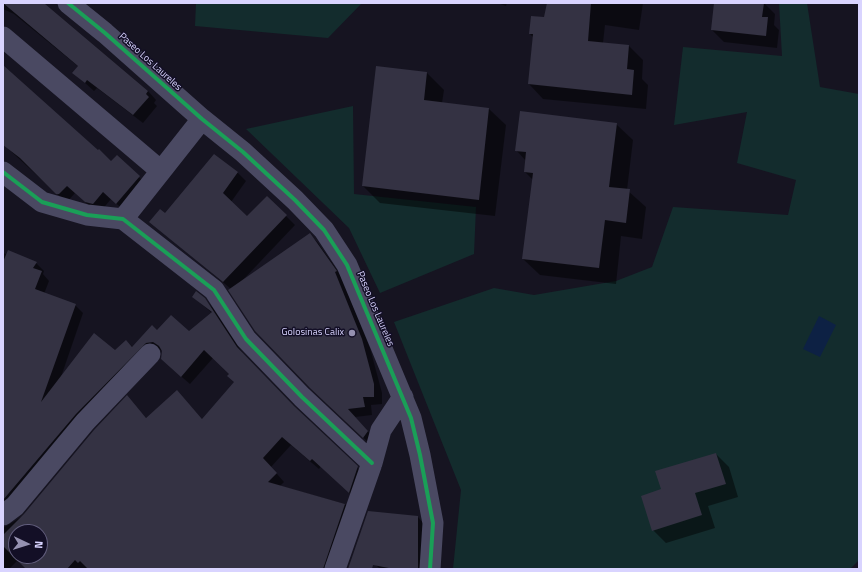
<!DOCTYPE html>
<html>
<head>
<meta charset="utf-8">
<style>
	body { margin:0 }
	#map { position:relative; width:862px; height:572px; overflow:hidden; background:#161421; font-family:"Titillium Web",sans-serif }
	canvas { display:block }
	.frame { position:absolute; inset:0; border:4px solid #d9d4ff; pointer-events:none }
	.north { position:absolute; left:8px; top:524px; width:40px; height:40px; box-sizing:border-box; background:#130f26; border:1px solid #625e7d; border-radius:50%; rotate:94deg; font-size:11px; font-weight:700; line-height:16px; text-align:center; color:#d9d4ff }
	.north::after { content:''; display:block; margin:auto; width:14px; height:18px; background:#9591b1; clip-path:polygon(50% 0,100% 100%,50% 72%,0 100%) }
</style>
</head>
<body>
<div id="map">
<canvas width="862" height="572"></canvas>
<div class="frame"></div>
<div class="north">N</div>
</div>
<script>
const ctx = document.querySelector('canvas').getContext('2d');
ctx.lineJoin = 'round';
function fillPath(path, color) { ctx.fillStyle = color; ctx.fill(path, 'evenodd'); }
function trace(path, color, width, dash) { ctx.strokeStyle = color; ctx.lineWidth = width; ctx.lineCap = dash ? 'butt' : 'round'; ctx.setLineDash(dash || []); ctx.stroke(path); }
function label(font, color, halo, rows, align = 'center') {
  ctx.font = font + ' "Titillium Web",sans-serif'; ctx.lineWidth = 3; ctx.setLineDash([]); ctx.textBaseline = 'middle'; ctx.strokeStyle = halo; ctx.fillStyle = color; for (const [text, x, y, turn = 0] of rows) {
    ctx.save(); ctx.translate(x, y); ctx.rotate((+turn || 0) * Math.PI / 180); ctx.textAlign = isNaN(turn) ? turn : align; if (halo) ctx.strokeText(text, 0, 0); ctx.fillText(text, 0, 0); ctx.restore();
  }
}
const green = new Path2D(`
	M 196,3 L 362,3 L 328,38 L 195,26 Z
	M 779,3 L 807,3 L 820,87 L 859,94 L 859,560 L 850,569 L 453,569 L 461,490 L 394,322 L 494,288 L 534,295 L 616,281 L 652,267 L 673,207 L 788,215 L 796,180 L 737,163 L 747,112 L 674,125 L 683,47 L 782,56 Z
	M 353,106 L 354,194 L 476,207 L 474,254 L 380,293 L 349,228 L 246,129 Z`);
const water = new Path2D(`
	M 819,316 L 836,325 L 820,357 L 803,349 Z`);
const shadow = new Path2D(`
	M 3,3 L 44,3 L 148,91 L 156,100 L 154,103 L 157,106 L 143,123 L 97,88 L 94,91 L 74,73 L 79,67 L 14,14 L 3,9 Z
	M 497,3 L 507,3 L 506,6 Z
	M 548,3 L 643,3 L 639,30 L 605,25 L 603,43 L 629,46 L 643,60 L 642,79 L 648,85 L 646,109 L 543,99 L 529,84 L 533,37 L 530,34 L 545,18 Z
	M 715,3 L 764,3 L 775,14 L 774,25 L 779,30 L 777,48 L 724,42 L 712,30 Z
	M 3,66 L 111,162 L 117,156 L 147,185 L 125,211 L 111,199 L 101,211 L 94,210 L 75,193 L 67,202 L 66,202 L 3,144 Z
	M 427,73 L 444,90 L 442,103 L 489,109 L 506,125 L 495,216 L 380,203 L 363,186 Z
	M 616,124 L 633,140 L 627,190 L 646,207 L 642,239 L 621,236 L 616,284 L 540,275 L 523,259 L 533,180 L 525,172 L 526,161 L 516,150 Z
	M 237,172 L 246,181 L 231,202 L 247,218 L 267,197 L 295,225 L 241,282 L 310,235 L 318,243 L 344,280 L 343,281 L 370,348 L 382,393 L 382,404 L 371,405 L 372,415 L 355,417 L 376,440 L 371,445 L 320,396 L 231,289 L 151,222 Z
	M 3,253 L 36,263 L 44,271 L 43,274 L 49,281 L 44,294 L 75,305 L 83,313 L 61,377 L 115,351 L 126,341 L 133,347 L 157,331 L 189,333 L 212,313 L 193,297 L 204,299 L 213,308 L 245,357 L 296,410 L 366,476 L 357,500 L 321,466 L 319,469 L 291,445 L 271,467 L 284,482 L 280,486 L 345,504 L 353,513 L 333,569 L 27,569 L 18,560 L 9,569 L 3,569 L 3,528 L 23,516 L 127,397 L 146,418 L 177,391 L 203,420 L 235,382 L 231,374 L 213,358 L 190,384 L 170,367 L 163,350 L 155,351 L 3,515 ZM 16,532 L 40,532 L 40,556 L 16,556 Z
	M 716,454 L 729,467 L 738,497 L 708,506 L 715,528 L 666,543 L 653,530 L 662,490 Z
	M 369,512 L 418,517 L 424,524 L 423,557 L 425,559 L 425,569 L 380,569 L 376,565 L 381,521 L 379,519 L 363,569 L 349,569 Z`);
const building = new Path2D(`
	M 3,3 L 44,3 L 148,91 L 146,94 L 149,97 L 133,115 L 87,80 L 85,83 L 72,73 L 78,66 Z
	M 547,3 L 591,3 L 588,41 L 629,45 L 627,69 L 634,70 L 632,95 L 528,84 L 533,34 L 529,34 L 531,16 L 544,17 Z
	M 714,3 L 764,3 L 762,17 L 768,17 L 766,36 L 711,30 Z
	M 3,65 L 98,150 L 99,149 L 111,161 L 117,155 L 140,176 L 116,204 L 103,192 L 93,204 L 85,202 L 67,186 L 59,194 L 56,194 L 20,158 L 3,145 Z
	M 376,66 L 427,72 L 424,100 L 489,108 L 479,200 L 362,186 Z
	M 520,111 L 617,123 L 609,187 L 630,189 L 626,223 L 605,220 L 599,268 L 522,259 L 533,173 L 524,172 L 526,152 L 515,151 Z
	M 214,154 L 238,172 L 223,193 L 247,216 L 267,196 L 287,215 L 223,282 L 149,222 L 160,209 L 165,213 Z
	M 310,233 L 337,271 L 335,272 L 362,339 L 374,384 L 374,397 L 363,397 L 365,407 L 348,409 L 368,431 L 363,438 L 310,388 L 255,331 L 228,290 Z
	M 8,250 L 37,262 L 33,268 L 42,271 L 35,289 L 76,304 L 41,402 L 94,333 L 115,350 L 126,340 L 132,347 L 152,325 L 157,330 L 171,315 L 189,331 L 212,312 L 192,297 L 196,291 L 205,298 L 237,347 L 294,406 L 358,466 L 349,493 L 312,459 L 310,461 L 282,437 L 263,458 L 277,473 L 268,482 L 345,504 L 323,569 L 88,569 L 80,561 L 78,563 L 75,560 L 67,569 L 26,569 L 3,546 L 3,535 L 24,514 L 94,430 L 127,395 L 146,418 L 177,390 L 202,419 L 234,382 L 227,376 L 229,374 L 204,350 L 181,377 L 161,359 L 162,351 L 159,346 L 153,342 L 146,343 L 76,414 L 3,500 L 3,262 ZM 16,532 L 40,532 L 40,556 L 16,556 Z
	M 716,453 L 726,484 L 695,493 L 702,515 L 652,531 L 641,496 L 661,489 L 655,471 Z
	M 368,511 L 418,516 L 418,569 L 394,569 L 373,565 L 372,569 L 348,569 Z`);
const minor = new Path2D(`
	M 68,3 L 105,33 L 202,119 L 243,152 L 295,200 L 324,230 L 347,265 L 411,418 L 420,455 L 433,523 L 430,569
	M 3,37 L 161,171 L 202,119
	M 3,172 L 42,202 L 87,215 L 123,219 L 214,290 L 246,339 L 302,397 L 372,463
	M 123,219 L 161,171
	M 3,515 L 15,506 L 85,422 L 150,354
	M 335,569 L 372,463 L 381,430 L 403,397`);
const cycleway = new Path2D(`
	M 68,3 L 105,33 L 202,119 L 243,152 L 295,200 L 324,230 L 347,265 L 411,418 L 420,455 L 433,523 L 430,569
	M 3,172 L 42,202 L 87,215 L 123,219 L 214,290 L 246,339 L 302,397 L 372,463`);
const markers = [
	[352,333,4,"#9591b1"]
];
const streetNames = [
	["Paseo Los Laureles",150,62,42],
	["Paseo Los Laureles",375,309,67]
];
const poiNames = [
	["Golosinas Calix",344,333]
];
fillPath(green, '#132c2d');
fillPath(water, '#0d2144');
fillPath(shadow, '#0007');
fillPath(building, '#343243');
trace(minor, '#4a4962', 21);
trace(cycleway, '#1a9f57', 4);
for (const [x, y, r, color] of markers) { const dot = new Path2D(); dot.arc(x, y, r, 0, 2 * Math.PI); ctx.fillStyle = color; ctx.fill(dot); trace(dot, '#130f26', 1.5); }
label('10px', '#d9d4ff', '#130f26', streetNames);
label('10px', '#d9d4ff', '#130f26', poiNames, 'right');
</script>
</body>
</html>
